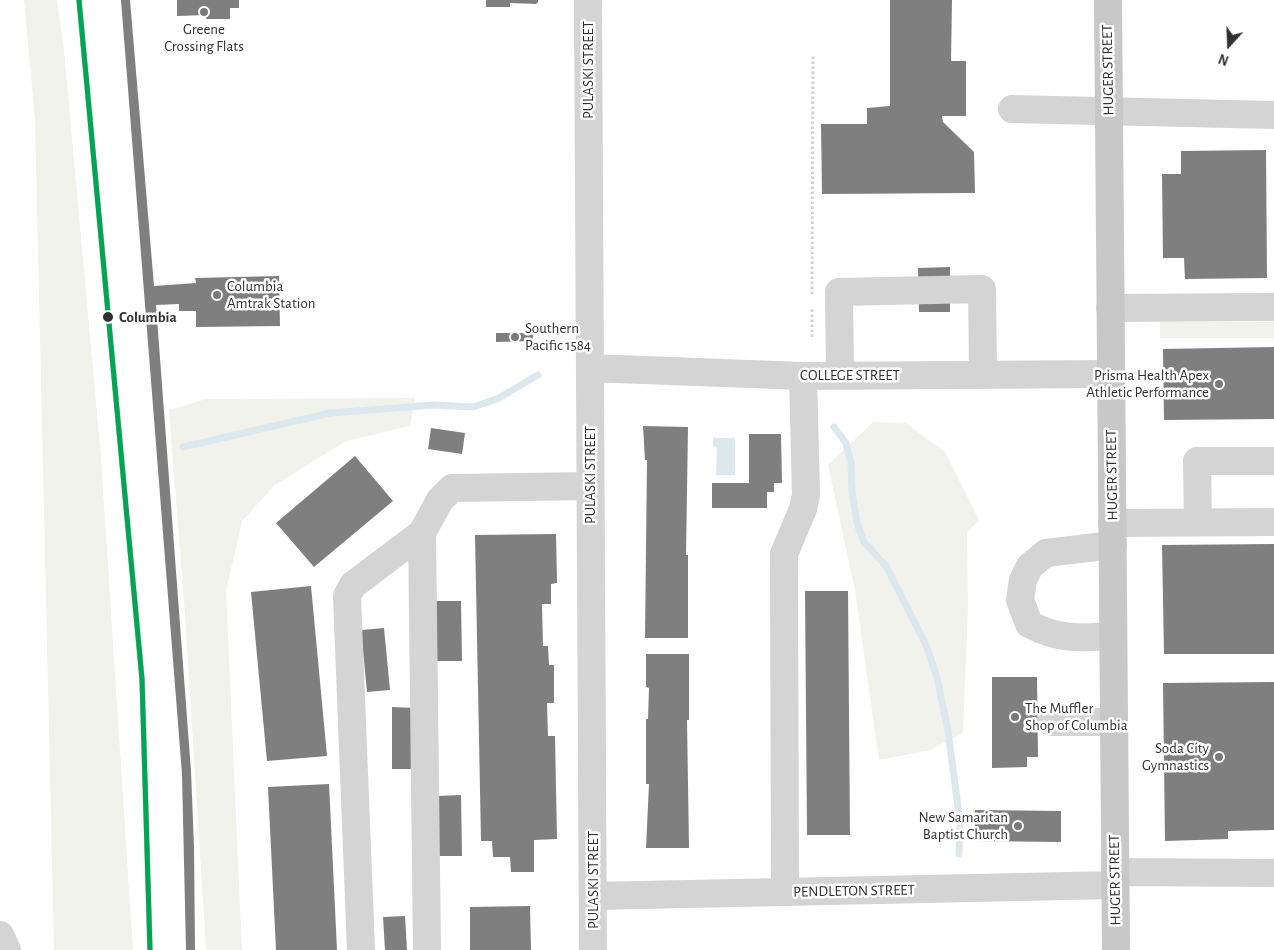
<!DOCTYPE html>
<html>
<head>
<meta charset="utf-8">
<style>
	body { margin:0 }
	#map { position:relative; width:1274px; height:950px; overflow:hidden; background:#fff; font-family:"Alegreya Sans",sans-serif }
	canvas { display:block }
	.north { position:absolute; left:1204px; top:20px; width:50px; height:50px; -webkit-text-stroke:4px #fff; paint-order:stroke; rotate:200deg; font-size:14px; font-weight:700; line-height:20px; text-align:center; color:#303030 }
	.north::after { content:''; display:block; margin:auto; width:18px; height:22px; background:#303030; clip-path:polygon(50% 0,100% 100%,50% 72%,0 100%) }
</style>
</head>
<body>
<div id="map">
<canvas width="1274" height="950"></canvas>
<div class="north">N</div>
</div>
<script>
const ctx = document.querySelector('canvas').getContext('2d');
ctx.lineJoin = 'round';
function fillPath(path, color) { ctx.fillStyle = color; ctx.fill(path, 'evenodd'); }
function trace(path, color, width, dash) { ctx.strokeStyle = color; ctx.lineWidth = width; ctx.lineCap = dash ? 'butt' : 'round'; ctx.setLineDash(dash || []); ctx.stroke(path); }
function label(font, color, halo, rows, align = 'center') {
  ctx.font = font + ' "Alegreya Sans",sans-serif'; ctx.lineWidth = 5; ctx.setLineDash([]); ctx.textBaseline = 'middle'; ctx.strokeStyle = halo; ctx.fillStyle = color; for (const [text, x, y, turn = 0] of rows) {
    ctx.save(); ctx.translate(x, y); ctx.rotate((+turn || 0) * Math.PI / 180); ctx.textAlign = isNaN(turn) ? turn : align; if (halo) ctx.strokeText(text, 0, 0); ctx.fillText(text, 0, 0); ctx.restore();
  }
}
const green = new Path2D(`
	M 24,0 L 57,0 L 64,51 L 101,458 L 133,950 L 54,950 L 35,120 Z
	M 1160,322 L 1274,322 L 1274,338 L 1160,338 Z
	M 415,398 L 410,426 L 346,441 L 275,485 L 242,521 L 226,591 L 242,950 L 206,950 L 185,615 L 169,410 L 206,399 Z
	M 873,422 L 906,423 L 945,452 L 979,520 L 967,532 L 968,607 L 963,733 L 930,750 L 879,760 L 855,590 L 828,465 Z`);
const water = new Path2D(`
	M 713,438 L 735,438 L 735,475 L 716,475 L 717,447 L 713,446 Z`);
const stream = new Path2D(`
	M 834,427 L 846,443 L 851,464 L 852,492 L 857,523 L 864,542 L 886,566 L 926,645 L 937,677 L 948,731 L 960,822 L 959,854
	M 183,447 L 330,413 L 433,405 L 473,407 L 497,399 L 538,375`);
const building = new Path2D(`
	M 121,0 L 130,0 L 154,286 L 196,283 L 195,278 L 279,276 L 280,326 L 196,327 L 196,311 L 179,311 L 179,304 L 156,305 L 191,771 L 194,847 L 195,950 L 186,950 L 182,774 Z
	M 177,0 L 239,0 L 239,8 L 230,8 L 230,19 L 206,19 L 206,15 L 177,16 Z
	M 486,0 L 538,0 L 538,2 L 536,4 L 510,3 L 510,7 L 486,7 Z
	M 890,0 L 952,0 L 951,61 L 966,61 L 966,116 L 942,116 L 943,122 L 974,152 L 975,193 L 822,194 L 821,124 L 867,124 L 867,108 L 890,106 Z
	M 1266,150 L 1267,278 L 1185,279 L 1184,258 L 1163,258 L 1162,174 L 1181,174 L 1181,151 Z
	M 950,267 L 950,312 L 919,312 L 918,268 Z
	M 496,333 L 533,333 L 533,341 L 496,342 Z
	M 1274,347 L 1274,419 L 1164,420 L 1163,349 Z
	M 643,426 L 688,427 L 686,555 L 688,555 L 688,638 L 645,638 L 647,460 L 645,460 Z
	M 431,428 L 465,433 L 462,454 L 428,449 Z
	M 749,434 L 781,434 L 782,483 L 774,483 L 774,492 L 767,492 L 767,508 L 712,508 L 712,483 L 749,483 Z
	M 355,456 L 393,501 L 314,567 L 276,523 Z
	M 556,534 L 557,583 L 551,584 L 551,604 L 542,604 L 543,646 L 548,646 L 549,665 L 554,665 L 554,703 L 547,703 L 548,736 L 555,736 L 557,839 L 534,840 L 534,872 L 511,872 L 510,857 L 493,857 L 492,841 L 481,841 L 475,535 Z
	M 1274,544 L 1274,654 L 1164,654 L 1162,545 Z
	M 311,586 L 327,756 L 267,761 L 251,592 Z
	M 805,591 L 848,591 L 850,835 L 807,835 Z
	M 436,601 L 461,601 L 462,661 L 437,661 Z
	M 384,628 L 390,690 L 367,692 L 361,630 Z
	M 646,654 L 689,654 L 689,720 L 687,720 L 689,848 L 646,848 L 649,784 L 646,784 L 646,719 L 648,719 L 649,688 L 646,687 Z
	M 992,677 L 1037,677 L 1038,757 L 1027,757 L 1027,767 L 992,768 Z
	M 1274,682 L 1274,830 L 1228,831 L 1228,839 L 1165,841 L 1163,683 Z
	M 392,707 L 416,708 L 416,769 L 392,769 Z
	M 329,784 L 337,950 L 276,950 L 268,787 Z
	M 461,795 L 462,856 L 439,856 L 438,796 Z
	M 975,810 L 1061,811 L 1061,842 L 975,841 Z
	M 530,906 L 531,950 L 470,950 L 470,907 Z
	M 405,916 L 407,950 L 385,950 L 383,917 Z`);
const path = new Path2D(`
	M 812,294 L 813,55
	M 812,337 L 812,308`);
const minor = new Path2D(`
	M 588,0 L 593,950
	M 1012,109 L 1274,115
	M 1110,308 L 1274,307
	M 590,368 L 803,376 L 1111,374
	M 840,375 L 839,292 L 982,289 L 983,375
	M 1198,522 L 1197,461 L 1274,461
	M 1112,523 L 1274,522
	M 422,533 L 427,950
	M 1113,545 L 1046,553 L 1030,566 L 1023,580 L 1020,600 L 1029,624 C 1059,640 1080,638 1113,636
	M 1051,722 L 1114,722
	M 1115,872 L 1274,873
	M 785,892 L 784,554 L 803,509 L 806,495 L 803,376
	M 593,896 L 1115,885
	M 0,935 L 7,950
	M 361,950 L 347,596 L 353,585 L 422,533 L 440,500 L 452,488 L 590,486`);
const major = new Path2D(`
	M 1108,0 L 1116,950`);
const rail = new Path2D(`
	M 79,0 L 142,679 L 150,950`);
const rail1 = new Path2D(`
	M 79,0 L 142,679 L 150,950`);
const markers = [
	[204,12,5,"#787878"],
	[217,295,5,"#787878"],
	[108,317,6,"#303030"],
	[515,337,5,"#787878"],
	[1219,384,5,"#787878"],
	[1015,717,5,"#787878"],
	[1219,757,5,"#787878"],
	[1018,826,5,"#787878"]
];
const poiNames = [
	["Greene",204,29,"center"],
	["Crossing Flats",204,46,"center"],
	["Columbia",227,286],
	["Amtrak Station",227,303],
	["Southern",525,328],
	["Pacific 1584",525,345],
	["Prisma Health Apex",1209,375,"right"],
	["Athletic Performance",1209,392,"right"],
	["The Muffler",1025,708],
	["Shop of Columbia",1025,725],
	["Soda City",1209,748,"right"],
	["Gymnastics",1209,765,"right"],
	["New Samaritan",1008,817,"right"],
	["Baptist Church",1008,834,"right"]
];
const streetNames = [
	["PULASKI STREET",588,70,-90],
	["HUGER STREET",1108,70,-91],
	["COLLEGE STREET",850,375],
	["PULASKI STREET",590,475,-90],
	["HUGER STREET",1112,475,-91],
	["PULASKI STREET",593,880,-90],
	["HUGER STREET",1115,880,-91],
	["PENDLETON STREET",854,891,-1]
];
const stopNames = [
	["Columbia",119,317]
];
fillPath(green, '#f1f2ec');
fillPath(water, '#dbe9ee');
trace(stream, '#dbe9ee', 7);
fillPath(building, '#7f7f7f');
trace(path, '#d3d3d3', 3, [2.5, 2.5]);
trace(minor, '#d4d4d4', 28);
trace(major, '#c8c8c8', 28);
trace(rail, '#bcbcbc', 5.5);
trace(rail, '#fff', 4, [11]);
trace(rail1, '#00a651', 5);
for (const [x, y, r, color] of markers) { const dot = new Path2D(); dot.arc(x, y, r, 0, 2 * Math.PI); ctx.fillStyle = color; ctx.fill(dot); trace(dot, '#fff', 2); }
label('15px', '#303030', '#fff', poiNames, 'left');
label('15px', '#303030', '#fff', streetNames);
label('bold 15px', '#303030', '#fff', stopNames, 'left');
</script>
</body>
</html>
